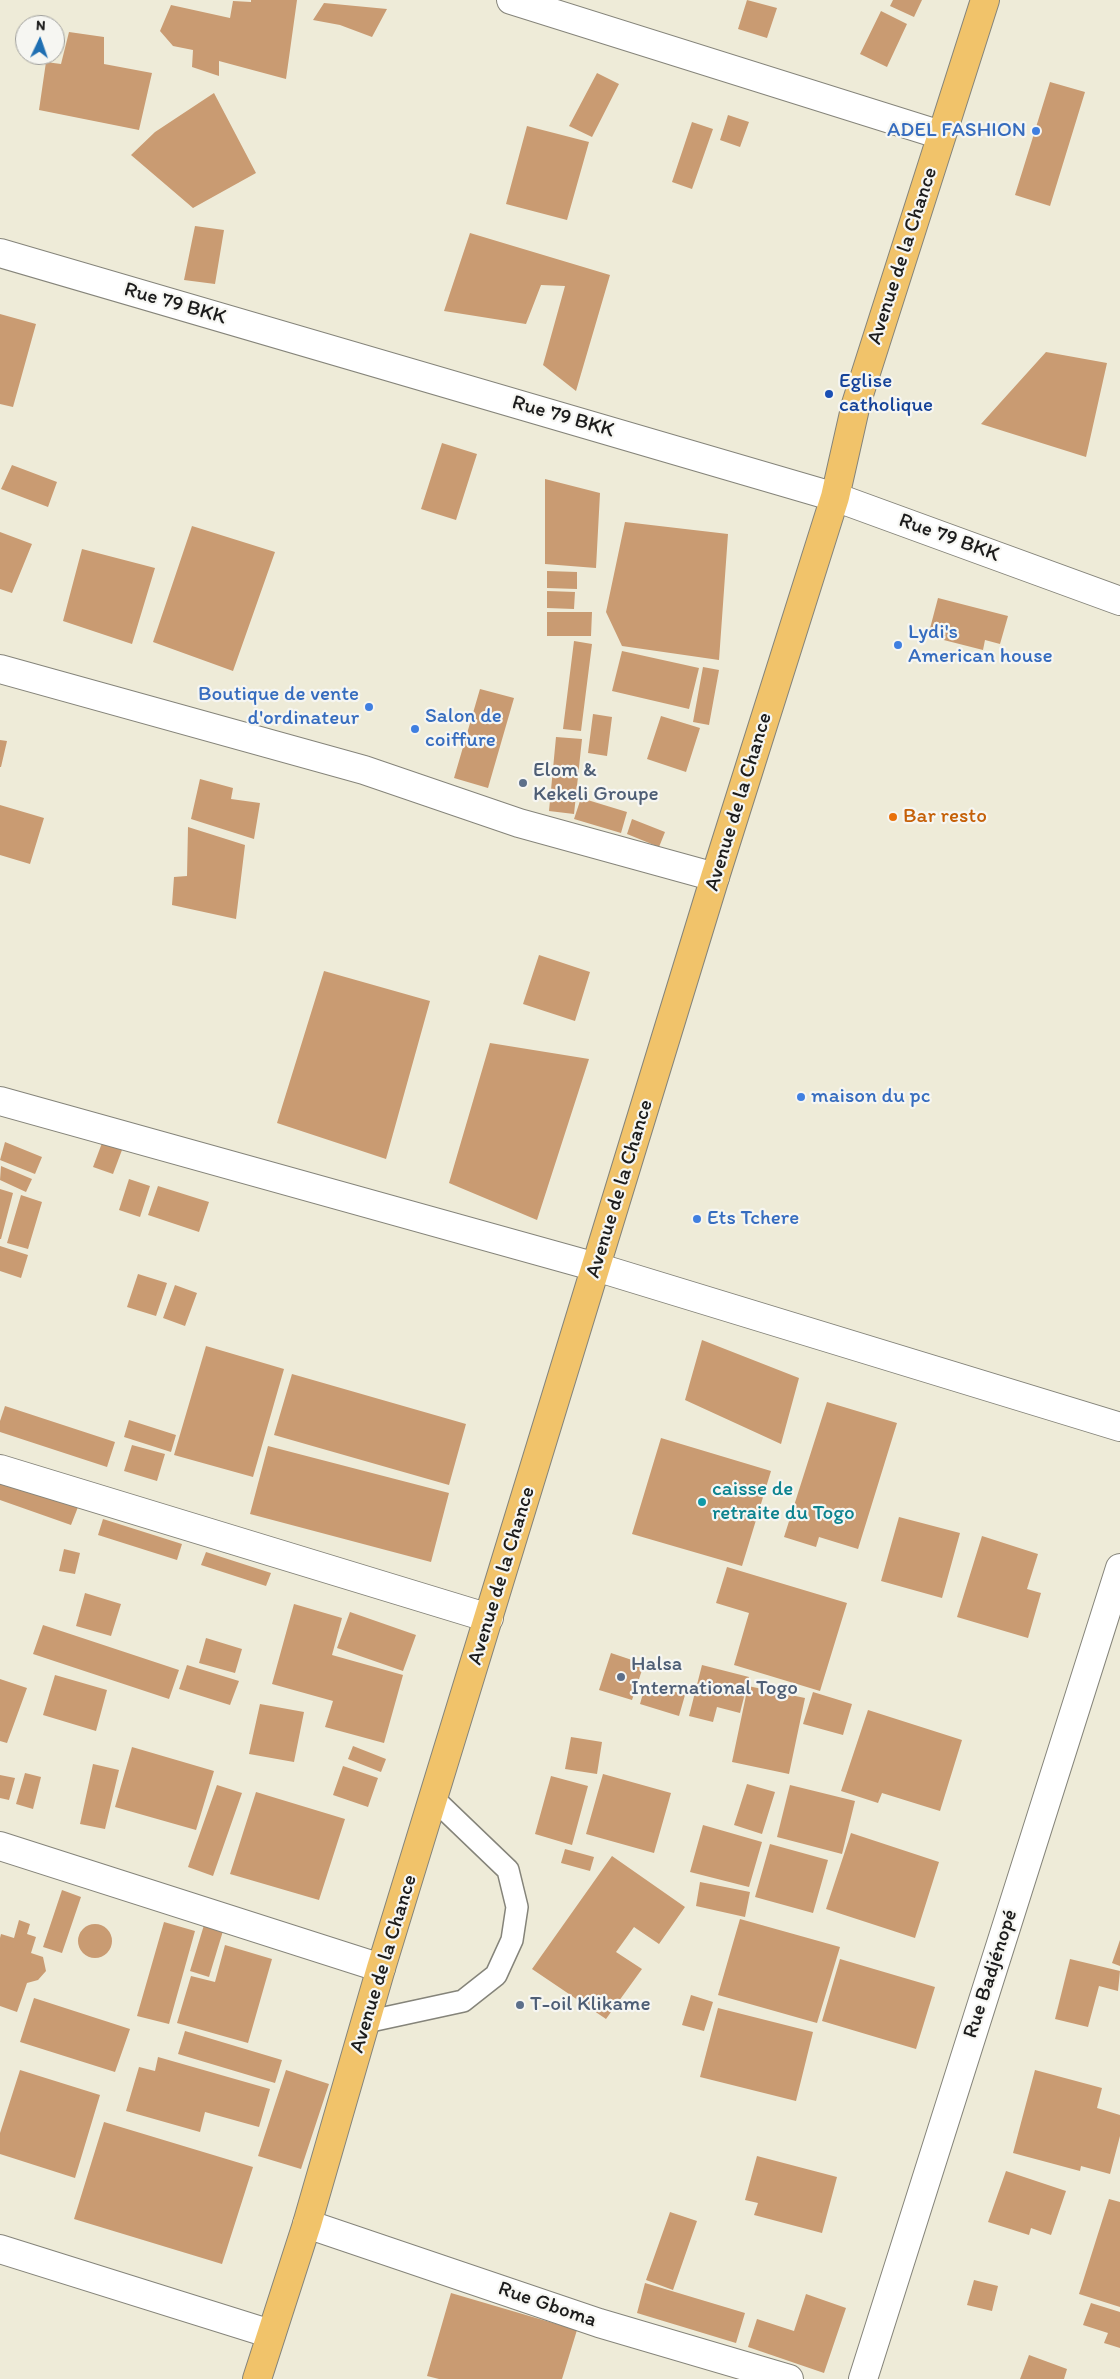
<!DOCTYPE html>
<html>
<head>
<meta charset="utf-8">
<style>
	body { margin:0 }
	#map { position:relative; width:1120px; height:2379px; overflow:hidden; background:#eeebd8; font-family:Itim,sans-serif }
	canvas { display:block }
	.north { position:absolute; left:15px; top:15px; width:50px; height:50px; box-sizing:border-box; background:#f6f6f2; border:1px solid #9f9f9c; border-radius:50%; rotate:3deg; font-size:14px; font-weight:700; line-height:20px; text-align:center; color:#1c1c1c }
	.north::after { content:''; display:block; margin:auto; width:18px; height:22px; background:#1f6fb2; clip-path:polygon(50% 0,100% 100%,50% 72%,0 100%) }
</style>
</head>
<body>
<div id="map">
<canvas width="1120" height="2379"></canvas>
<div class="north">N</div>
</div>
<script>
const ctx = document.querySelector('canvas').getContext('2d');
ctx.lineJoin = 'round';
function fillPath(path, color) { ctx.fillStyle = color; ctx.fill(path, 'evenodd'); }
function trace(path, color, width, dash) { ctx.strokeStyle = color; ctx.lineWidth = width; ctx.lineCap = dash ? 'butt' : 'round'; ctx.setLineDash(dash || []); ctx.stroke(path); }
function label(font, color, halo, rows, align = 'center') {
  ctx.font = font + ' Itim,sans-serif'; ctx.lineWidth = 4.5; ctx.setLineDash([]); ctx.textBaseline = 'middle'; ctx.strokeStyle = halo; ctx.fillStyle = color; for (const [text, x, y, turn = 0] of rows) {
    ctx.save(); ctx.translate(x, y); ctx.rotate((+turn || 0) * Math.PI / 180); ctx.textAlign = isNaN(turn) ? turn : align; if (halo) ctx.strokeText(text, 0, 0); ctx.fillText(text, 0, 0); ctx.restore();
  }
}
const building = new Path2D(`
	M 251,0 L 297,0 L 286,79 L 219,61 L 219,76 L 192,67 L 193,50 L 173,46 L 160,31 L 171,5 L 230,18 L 233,1 L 251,2 Z
	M 747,0 L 777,8 L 767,38 L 738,29 Z
	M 893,0 L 922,0 L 914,17 L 890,6 Z
	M 324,3 L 387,9 L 372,37 L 340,25 L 313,20 Z
	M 881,11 L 907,24 L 887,67 L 860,54 Z
	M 69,32 L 104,37 L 104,64 L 152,73 L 139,130 L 39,110 L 46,62 L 61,64 Z
	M 597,73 L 619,84 L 592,137 L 569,126 Z
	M 1050,82 L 1085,92 L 1050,206 L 1015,195 Z
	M 214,93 L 256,173 L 193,208 L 131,155 L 155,132 Z
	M 728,115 L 749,122 L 740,147 L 720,140 Z
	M 692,122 L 713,129 L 692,189 L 672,182 Z
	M 527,126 L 589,142 L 567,220 L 506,204 Z
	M 195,226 L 224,230 L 215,284 L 184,280 Z
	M 470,233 L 610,275 L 576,391 L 543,365 L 565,286 L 541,285 L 526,324 L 444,311 Z
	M 0,314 L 36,324 L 13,407 L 0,404 Z
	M 1046,352 L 1107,363 L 1086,457 L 981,424 Z
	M 442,443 L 477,454 L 456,520 L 421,509 Z
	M 12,465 L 57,482 L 48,507 L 1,489 Z
	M 545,479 L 600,493 L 596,568 L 545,564 Z
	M 625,522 L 728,534 L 719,660 L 622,646 L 606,612 Z
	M 192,526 L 275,552 L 233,671 L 153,642 Z
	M 0,532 L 32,544 L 12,593 L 0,589 Z
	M 82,549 L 155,568 L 132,644 L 63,621 Z
	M 547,571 L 577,572 L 577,589 L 547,588 Z
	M 547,591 L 575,592 L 574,609 L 547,608 Z
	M 938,598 L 1008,616 L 1000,644 L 985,640 L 983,650 L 928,636 Z
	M 547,612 L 592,612 L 591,636 L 547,636 Z
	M 574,641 L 592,644 L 581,731 L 563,729 Z
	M 622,651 L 699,668 L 689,709 L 612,691 Z
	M 703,667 L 719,670 L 709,725 L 693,722 Z
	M 480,689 L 514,698 L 488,788 L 454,778 Z
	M 593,714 L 612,717 L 607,756 L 588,753 Z
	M 661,716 L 700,728 L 686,772 L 647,759 Z
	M 556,737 L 582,739 L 574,814 L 549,811 Z
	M 0,740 L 7,741 L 1,767 L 0,767 Z
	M 200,779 L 233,788 L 231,799 L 260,803 L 254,839 L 191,819 Z
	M 581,798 L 627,812 L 621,833 L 574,819 Z
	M 0,805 L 44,818 L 30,864 L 0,855 Z
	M 632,819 L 665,832 L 659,847 L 627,834 Z
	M 188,827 L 245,845 L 236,919 L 172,905 L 174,877 L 187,876 Z
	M 539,955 L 590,972 L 575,1021 L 523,1004 Z
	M 324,971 L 430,1001 L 386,1159 L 277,1123 Z
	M 490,1043 L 589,1059 L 537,1220 L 449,1183 Z
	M 5,1142 L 42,1157 L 35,1174 L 0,1160 Z
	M 102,1143 L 122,1150 L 113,1174 L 93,1167 Z
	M 1,1166 L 32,1179 L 26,1192 L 0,1180 Z
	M 129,1179 L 150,1186 L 140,1217 L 119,1210 Z
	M 158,1186 L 209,1202 L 199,1232 L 148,1215 Z
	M 0,1189 L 13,1193 L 1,1239 L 0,1239 Z
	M 21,1195 L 42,1202 L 28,1249 L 7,1243 Z
	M 0,1246 L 28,1255 L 21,1278 L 0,1271 Z
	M 138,1274 L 167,1283 L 156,1316 L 127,1307 Z
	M 175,1285 L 197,1293 L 185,1326 L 163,1318 Z
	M 702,1340 L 799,1378 L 781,1444 L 685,1400 Z
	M 206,1346 L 284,1369 L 253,1477 L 174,1455 Z
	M 292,1374 L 466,1424 L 449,1485 L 274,1435 Z
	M 827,1402 L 897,1423 L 858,1549 L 819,1537 L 816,1547 L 784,1537 Z
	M 5,1406 L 115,1442 L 107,1467 L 0,1432 L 0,1421 Z
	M 129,1420 L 176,1435 L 171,1452 L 124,1437 Z
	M 661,1438 L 771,1471 L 742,1566 L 632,1534 Z
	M 132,1445 L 165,1454 L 157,1481 L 124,1471 Z
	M 268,1446 L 449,1493 L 431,1562 L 250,1514 Z
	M 0,1480 L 78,1507 L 71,1525 L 0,1500 Z
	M 899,1517 L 960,1533 L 942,1598 L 881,1581 Z
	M 103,1519 L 182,1544 L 177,1560 L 98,1535 Z
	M 982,1536 L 1038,1554 L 1027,1589 L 1041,1593 L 1028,1638 L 957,1617 Z
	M 64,1549 L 80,1553 L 75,1574 L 59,1571 Z
	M 206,1552 L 271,1573 L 266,1586 L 201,1565 Z
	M 727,1567 L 847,1603 L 820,1691 L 734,1665 L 749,1613 L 716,1603 Z
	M 85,1593 L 121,1604 L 111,1636 L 76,1626 Z
	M 294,1604 L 342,1618 L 332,1655 L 403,1675 L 384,1743 L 325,1727 L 333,1701 L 272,1684 Z
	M 350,1612 L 416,1635 L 403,1671 L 337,1648 Z
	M 43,1625 L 179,1670 L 169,1699 L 33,1654 Z
	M 206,1638 L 242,1649 L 235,1673 L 199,1663 Z
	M 611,1653 L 644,1664 L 632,1700 L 599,1690 Z
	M 187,1665 L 239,1681 L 230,1705 L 179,1689 Z
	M 702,1665 L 749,1677 L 740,1713 L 717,1707 L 713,1722 L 689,1716 Z
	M 55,1675 L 107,1690 L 96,1731 L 43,1715 Z
	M 0,1679 L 27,1688 L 7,1743 L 0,1741 Z
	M 646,1683 L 685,1695 L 679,1716 L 640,1704 Z
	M 748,1686 L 805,1698 L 789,1774 L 732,1762 Z
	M 813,1692 L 852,1704 L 843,1735 L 803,1724 Z
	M 260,1704 L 304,1712 L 294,1762 L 249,1754 Z
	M 868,1710 L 962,1740 L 940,1811 L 882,1793 L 878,1803 L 841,1791 Z
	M 571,1737 L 602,1742 L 597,1774 L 565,1769 Z
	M 353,1746 L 386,1759 L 381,1772 L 348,1759 Z
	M 132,1747 L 214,1771 L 196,1830 L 115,1807 Z
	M 93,1764 L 119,1770 L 105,1829 L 80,1824 Z
	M 343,1766 L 378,1778 L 368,1807 L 333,1795 Z
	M 25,1773 L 41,1777 L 33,1809 L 16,1804 Z
	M 603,1774 L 671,1793 L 654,1853 L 586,1834 Z
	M 0,1775 L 15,1778 L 9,1800 L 0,1798 Z
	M 551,1776 L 588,1786 L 572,1845 L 535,1834 Z
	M 747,1784 L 775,1792 L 762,1834 L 734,1825 Z
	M 217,1785 L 242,1793 L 213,1876 L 188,1867 Z
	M 790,1785 L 855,1801 L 842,1854 L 777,1837 Z
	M 256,1792 L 345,1819 L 319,1900 L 230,1874 Z
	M 703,1825 L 762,1842 L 749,1887 L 690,1872 Z
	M 851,1833 L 939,1862 L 915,1938 L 826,1909 Z
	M 770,1844 L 828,1860 L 813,1913 L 755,1897 Z
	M 565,1849 L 594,1857 L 590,1871 L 561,1863 Z
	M 612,1856 L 685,1907 L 659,1944 L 634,1927 L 616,1952 L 642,1969 L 606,2019 L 532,1969 Z
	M 700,1882 L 750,1892 L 745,1917 L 696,1906 Z
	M 62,1890 L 81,1897 L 62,1953 L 43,1947 Z
	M 740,1919 L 840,1947 L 817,2023 L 718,1995 Z
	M 19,1920 L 30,1924 L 27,1934 L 36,1937 L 31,1953 L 43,1957 L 46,1971 L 38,1980 L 27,1983 L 17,2012 L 0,2006 L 0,1938 L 1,1934 L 14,1938 Z
	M 164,1922 L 195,1931 L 169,2024 L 137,2016 Z
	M78 1941a17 17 0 1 1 34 0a17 17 0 1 1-34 0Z
	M 204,1925 L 223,1931 L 209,1977 L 190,1971 Z
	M 1120,1940 L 1120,1966 L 1112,1963 Z
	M 225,1945 L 272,1959 L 248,2043 L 177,2023 L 191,1976 L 215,1982 Z
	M 840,1959 L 935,1987 L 916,2049 L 822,2021 Z
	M 1070,1959 L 1120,1971 L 1118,1991 L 1099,1986 L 1088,2027 L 1055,2019 Z
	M 691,1995 L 713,2002 L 704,2031 L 682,2025 Z
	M 34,1998 L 130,2029 L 115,2072 L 20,2042 Z
	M 718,2008 L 813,2032 L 796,2101 L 700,2077 Z
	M 185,2031 L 282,2060 L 275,2083 L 178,2054 Z
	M 158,2057 L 270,2089 L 259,2127 L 205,2112 L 200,2132 L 126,2111 L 139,2067 L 155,2071 Z
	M 20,2070 L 100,2095 L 75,2178 L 0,2154 L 0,2133 Z
	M 286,2070 L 329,2084 L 301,2169 L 258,2156 Z
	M 1035,2070 L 1102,2088 L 1097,2108 L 1120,2115 L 1120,2136 L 1110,2174 L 1081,2166 L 1080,2171 L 1013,2153 Z
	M 104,2122 L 253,2167 L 222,2264 L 74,2219 Z
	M 757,2156 L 837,2177 L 822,2233 L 754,2215 L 758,2203 L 745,2200 Z
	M 1006,2171 L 1066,2191 L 1051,2235 L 1031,2228 L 1029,2235 L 988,2222 Z
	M 1109,2199 L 1120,2202 L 1120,2307 L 1079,2294 Z
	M 670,2212 L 697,2221 L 673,2290 L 646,2280 Z
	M 974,2280 L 998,2286 L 992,2311 L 967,2305 Z
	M 645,2283 L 745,2313 L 736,2343 L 637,2313 Z
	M 451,2293 L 577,2330 L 562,2379 L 439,2379 L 427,2376 Z
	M 806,2294 L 846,2308 L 824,2373 L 748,2347 L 757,2319 L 794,2331 Z
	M 1091,2303 L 1120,2312 L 1120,2348 L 1104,2343 L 1108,2333 L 1083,2325 Z
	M 1029,2355 L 1067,2369 L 1064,2379 L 1020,2379 Z`);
const service = new Path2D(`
	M 366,2022 L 463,2001 L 496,1975 L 512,1940 L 517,1907 L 508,1870 L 434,1799`);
const minor = new Path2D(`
	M 511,0 L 941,135
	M 0,253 L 835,497 L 1120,601
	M 0,669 L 364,770 L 519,823 L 715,877
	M 0,1101 L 596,1267 L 1120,1427
	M 0,1469 L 489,1618
	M 0,1846 L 381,1968
	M 307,2224 L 599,2323 L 789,2379
	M 0,2249 L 271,2334
	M 863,2379 L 1120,1568`);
const primary = new Path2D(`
	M 257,2379 L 307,2224 L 381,1968 L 715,877 L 835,497 L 856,404 L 985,0`);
const markers = [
	[1036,131,5,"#3f7fe0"],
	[829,394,5,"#1a4fb4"],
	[898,645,5,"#3f7fe0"],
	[369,707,5,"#3f7fe0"],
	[415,729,5,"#3f7fe0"],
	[523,783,5,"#5c6f8a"],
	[893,817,5,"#e8710a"],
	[801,1097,5,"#3f7fe0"],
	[697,1219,5,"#3f7fe0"],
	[702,1502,5,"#0f9aa8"],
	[621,1677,5,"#5c6f8a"],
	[520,2005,5,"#5c6f8a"]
];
const shopNames = [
	["ADEL FASHION",1026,131,"right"],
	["Lydi's",908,633],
	["American house",908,657],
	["Boutique de vente",359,695,"right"],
	["d'ordinateur",359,719,"right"],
	["Salon de",425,717],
	["coiffure",425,741],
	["maison du pc",811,1097],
	["Ets Tchere",707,1219]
];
const streetNames = [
	["Avenue de la Chance",903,256,-72],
	["Rue 79 BKK",175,304,16],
	["Rue 79 BKK",563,417,16],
	["Rue 79 BKK",949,538,20],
	["Avenue de la Chance",739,802,-73],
	["Avenue de la Chance",620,1189,-73],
	["Avenue de la Chance",502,1576,-73],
	["Avenue de la Chance",384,1964,-73],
	["Rue Badjénopé",991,1974,-72],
	["Rue Gboma",547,2305,19]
];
const transitNames = [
	["Eglise",839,382],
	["catholique",839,406]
];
const serviceNames = [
	["Elom &",533,771],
	["Kekeli Groupe",533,795],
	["Halsa",631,1665],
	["International Togo",631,1689],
	["T-oil Klikame",530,2005]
];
const foodNames = [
	["Bar resto",903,817]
];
const cultureNames = [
	["caisse de",712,1490],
	["retraite du Togo",712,1514]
];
fillPath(building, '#c99b72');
trace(service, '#85847a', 24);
trace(minor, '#85847a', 30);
trace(primary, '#85847a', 30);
trace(service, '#fff', 21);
trace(minor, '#fff', 28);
trace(primary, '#f1c36a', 28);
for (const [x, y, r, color] of markers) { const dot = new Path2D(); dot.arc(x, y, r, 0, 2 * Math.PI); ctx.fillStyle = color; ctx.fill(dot); trace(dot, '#f6f6f2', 2); }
label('21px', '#366cbe', '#f6f6f2', shopNames, 'left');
label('21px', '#1c1c1c', '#f6f6f2', streetNames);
label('21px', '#164399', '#f6f6f2', transitNames, 'left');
label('21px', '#4e5e75', '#f6f6f2', serviceNames, 'left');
label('21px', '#c56008', '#f6f6f2', foodNames, 'left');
label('21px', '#0d838f', '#f6f6f2', cultureNames, 'left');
</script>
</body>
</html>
